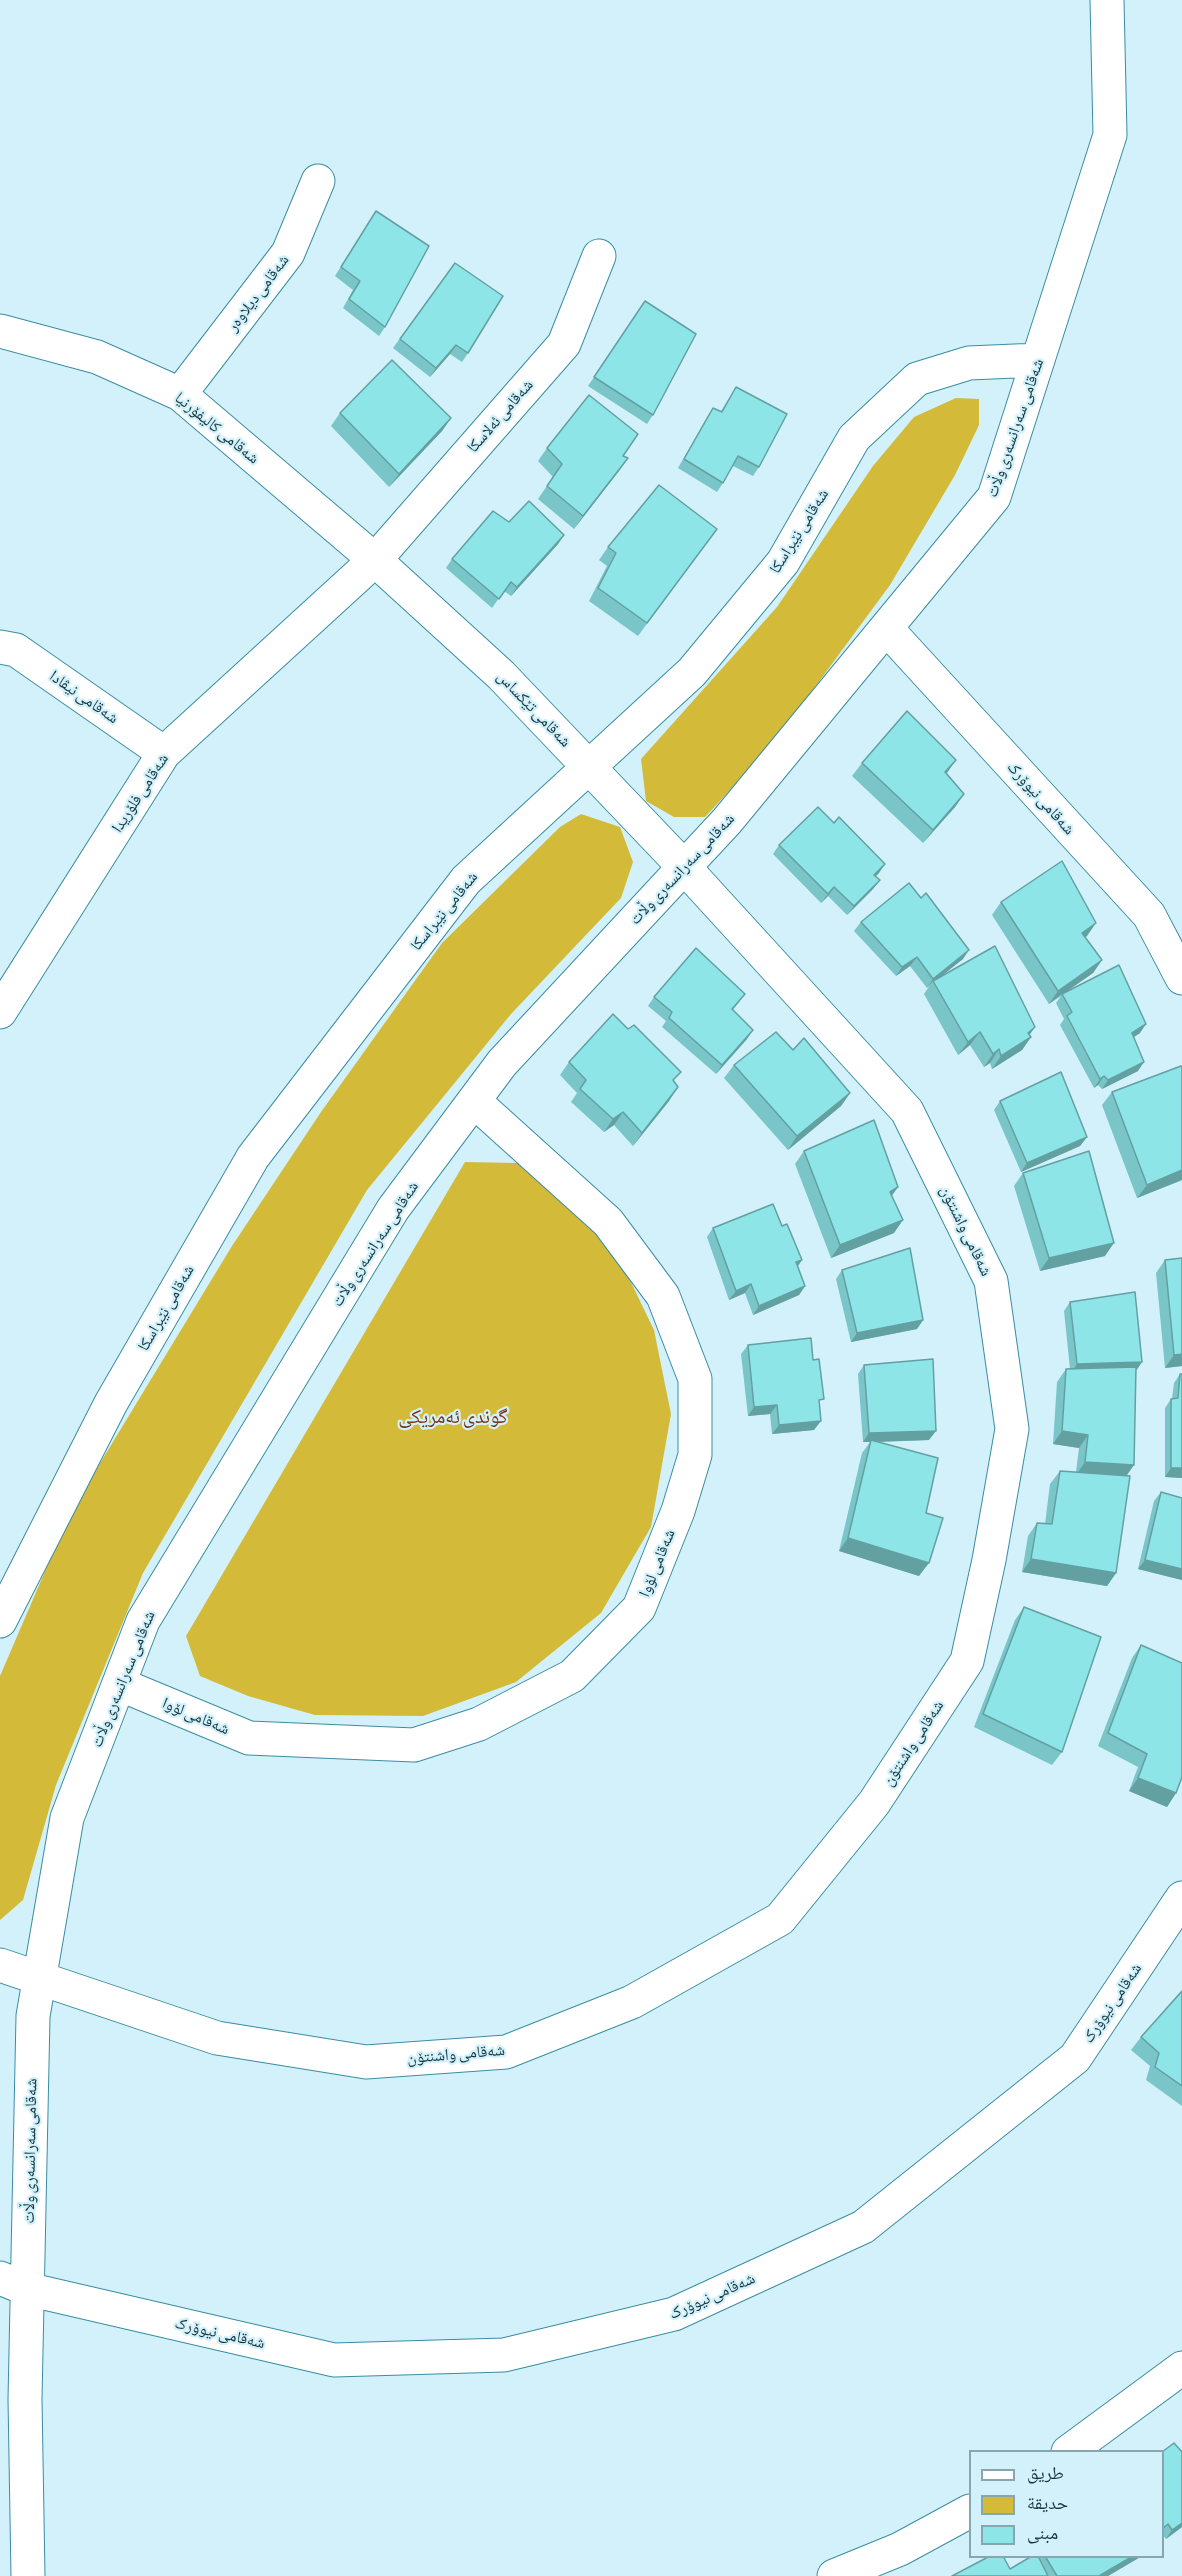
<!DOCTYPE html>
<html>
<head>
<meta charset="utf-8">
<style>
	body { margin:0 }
	#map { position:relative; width:1182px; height:2576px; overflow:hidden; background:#d3f1fa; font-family:"Asap Condensed","Noto Naskh Arabic",sans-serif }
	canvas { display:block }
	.legend { position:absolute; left:969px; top:2450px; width:195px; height:108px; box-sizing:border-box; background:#d3f1fa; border:2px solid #87a7b0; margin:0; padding:8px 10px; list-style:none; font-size:18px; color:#153740 }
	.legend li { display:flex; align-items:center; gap:12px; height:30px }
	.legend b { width:30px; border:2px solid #87a7b0 }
</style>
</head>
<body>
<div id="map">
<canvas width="1182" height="2576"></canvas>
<ul class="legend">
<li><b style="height:8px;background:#fff"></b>طريق</li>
<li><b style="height:16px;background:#d3ba38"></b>حديقة</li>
<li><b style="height:16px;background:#8de5e7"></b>مبنى</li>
</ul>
</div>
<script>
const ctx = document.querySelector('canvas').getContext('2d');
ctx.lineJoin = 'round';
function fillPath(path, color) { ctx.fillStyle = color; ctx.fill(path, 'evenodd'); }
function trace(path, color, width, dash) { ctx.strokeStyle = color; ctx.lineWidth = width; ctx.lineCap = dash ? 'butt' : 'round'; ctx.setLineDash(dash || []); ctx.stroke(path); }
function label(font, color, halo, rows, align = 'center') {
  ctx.font = font + ' "Asap Condensed","Noto Naskh Arabic",sans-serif'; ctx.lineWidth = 4.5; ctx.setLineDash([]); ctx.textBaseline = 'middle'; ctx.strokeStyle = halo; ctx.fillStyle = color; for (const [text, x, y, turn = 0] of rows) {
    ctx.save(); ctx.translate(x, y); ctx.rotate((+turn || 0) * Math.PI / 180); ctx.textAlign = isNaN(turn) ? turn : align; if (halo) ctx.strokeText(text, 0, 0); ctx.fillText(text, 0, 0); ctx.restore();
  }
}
const green = new Path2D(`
	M 956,398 L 979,399 L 979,425 L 955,475 L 890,585 L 773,744 L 705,817 L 674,817 L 646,801 L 641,759 L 777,607 L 873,466 L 914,417 Z
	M 581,814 L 620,827 L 633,862 L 621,898 L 511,1014 L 367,1190 L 143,1573 L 56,1785 L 23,1900 L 0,1920 L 0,1676 L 71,1511 L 232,1246 L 321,1112 L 442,943 L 560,827 Z
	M 465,1162 L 518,1163 L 582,1217 L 625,1270 L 654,1330 L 671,1414 L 651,1527 L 601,1613 L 516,1682 L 423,1716 L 315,1715 L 248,1696 L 200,1676 L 186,1636 Z`);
const street = new Path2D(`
	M 0,331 L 97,357 L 180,394 L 375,560 L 501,675 L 684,867 L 907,1111 L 991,1281 L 1012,1429 L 989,1560 L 967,1661 L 874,1803 L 780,1919 L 632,2002 L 506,2052 L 366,2062 L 217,2038 L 0,1965
	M 180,394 L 288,253 L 318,181
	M 886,628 L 1149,915 L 1182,978
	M 0,647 L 16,650 L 164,753
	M 0,1012 L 164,753 L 375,560 L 564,344 L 599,256
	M 0,1621 L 111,1403 L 253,1157 L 466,880 L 692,672 L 783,562 L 854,438 L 917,379 L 969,363 L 1038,360
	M 119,1684 L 249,1738 L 414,1745 L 479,1724 L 572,1676 L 639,1608 L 678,1511 L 695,1455 L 695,1379 L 663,1296 L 608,1222 L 474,1101
	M 0,2278 L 27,2289 L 334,2360 L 504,2355 L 674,2314 L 863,2227 L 1075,2058 L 1182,1898
	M 1068,2452 L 1182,2368
	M 28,2576 L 25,2399 L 33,2016 L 67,1818 L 143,1621 L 393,1209 L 502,1063 L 727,821 L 994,497 L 1110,135 L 1107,0
	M 834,2576 L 900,2549 L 970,2511`);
const wall = new Path2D(`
	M 376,211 L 385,327 L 379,336 L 343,308 L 353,290 L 335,276 Z
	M 455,263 L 468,353 L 462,362 L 450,354 L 430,377 L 393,348 Z
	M 645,301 L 653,415 L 647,424 L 588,386 Z
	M 736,387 L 759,467 L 753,476 L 733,466 L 723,483 L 717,492 L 678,468 L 707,417 L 713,408 L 721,411 Z
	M 340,413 L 451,418 L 442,431 L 389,487 L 331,426 Z
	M 547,448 L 623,456 L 628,458 L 574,529 L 538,499 L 553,477 L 538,461 Z
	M 509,522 L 564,535 L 558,544 L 511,596 L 504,591 L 492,608 L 446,568 L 452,559 Z
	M 717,529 L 638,636 L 589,601 L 607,566 L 599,560 L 608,547 Z
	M 862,763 L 947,773 L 964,794 L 955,807 L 923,843 L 852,776 Z
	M 779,845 L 879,873 L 875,876 L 880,880 L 873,889 L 847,915 L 828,896 L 821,903 L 773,854 Z
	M 1001,902 L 1087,936 L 1085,937 L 1102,960 L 1093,973 L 1067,991 L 1140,1033 L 1134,1037 L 1138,1071 L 1102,1089 L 1098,1085 L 1094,1088 L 1060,1025 L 1064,1019 L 1056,1003 L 1061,996 L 1049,1004 L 992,915 Z
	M 861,922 L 963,959 L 941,976 L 1035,1027 L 1029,1035 L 1031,1037 L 1022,1050 L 992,1069 L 990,1063 L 984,1067 L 970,1045 L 958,1055 L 924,994 L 930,985 L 927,988 L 910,966 L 896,976 L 854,931 Z
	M 745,994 L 733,1010 L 747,1039 L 716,1074 L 662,1027 L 666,1021 L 648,1006 L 654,997 Z
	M 793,1050 L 850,1093 L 841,1106 L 788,1150 L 724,1078 L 734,1065 Z
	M 569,1062 L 674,1082 L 669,1101 L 633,1146 L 614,1125 L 604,1132 L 571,1102 L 577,1093 L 560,1075 Z
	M 1182,1068 L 1182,1180 L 1137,1198 L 1102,1105 L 1112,1092 Z
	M 1000,1101 L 1087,1137 L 1080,1146 L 1021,1172 L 994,1110 Z
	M 804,1151 L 892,1196 L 894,1233 L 831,1258 L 795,1164 Z
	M 1023,1173 L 1105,1256 L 1040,1271 L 1014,1186 Z
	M 713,1228 L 798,1266 L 805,1286 L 799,1295 L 753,1315 L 745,1293 L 729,1300 L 707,1237 Z
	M 1165,1260 L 1182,1366 L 1165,1368 L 1156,1273 Z
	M 842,1270 L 923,1320 L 917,1329 L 851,1342 L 836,1279 Z
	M 1070,1302 L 1142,1362 L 1136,1370 L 1116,1573 L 1107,1586 L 1022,1572 L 1028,1536 L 1037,1523 L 1045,1524 L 1050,1484 L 1060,1471 L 1076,1472 L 1079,1448 L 1053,1444 L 1057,1382 L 1066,1369 L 1070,1369 L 1064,1311 Z
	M 748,1345 L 813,1360 L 819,1406 L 814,1430 L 772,1434 L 770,1414 L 748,1416 L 741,1354 Z
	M 864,1365 L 929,1440 L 878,1442 L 926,1513 L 919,1576 L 839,1551 L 862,1453 L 870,1442 L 863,1442 L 858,1374 Z
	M 1180,1374 L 1182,1374 L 1182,1478 L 1165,1477 L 1165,1408 L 1171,1399 L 1172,1399 L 1174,1383 Z
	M 1161,1492 L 1182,1498 L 1182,1580 L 1138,1569 L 1154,1501 Z
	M 1024,1607 L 1062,1752 L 1052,1765 L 974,1727 L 1015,1620 Z
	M 1141,1645 L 1176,1793 L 1167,1807 L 1129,1791 L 1138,1767 L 1098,1746 L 1132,1658 Z
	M 1182,1991 L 1182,2106 L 1146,2080 L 1150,2066 L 1131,2050 L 1141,2037 Z
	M 1162,2452 L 1182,2527 L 1166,2539 L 1162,2534 Z
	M 1032,2556 L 1142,2556 L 1108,2576 L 952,2576 L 1010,2569 Z`);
const shadedWall = new Path2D(`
	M 456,345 L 450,354 L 430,377 L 436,368 Z
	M 451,418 L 442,431 L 389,487 L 399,474 Z
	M 628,458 L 619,471 L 574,529 L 583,516 Z
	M 564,535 L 558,544 L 511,596 L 517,587 Z
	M 956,760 L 947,773 L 945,772 Z
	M 964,794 L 955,807 L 923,843 L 933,830 Z
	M 885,864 L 879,873 L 868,884 L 874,875 Z
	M 880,880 L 873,889 L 847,915 L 854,906 Z
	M 834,887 L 828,896 L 821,903 L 828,894 Z
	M 1096,923 L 1087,936 L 1073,946 L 1082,933 Z
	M 969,950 L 963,959 L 934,982 L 933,981 L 927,988 L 933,979 Z
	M 917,957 L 910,966 L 896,976 L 902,967 Z
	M 1102,960 L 1093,973 L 1063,994 L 1062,994 L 1049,1004 L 1058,991 Z
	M 1146,1024 L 1140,1033 L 1126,1042 L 1132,1033 Z
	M 1035,1027 L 1026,1040 L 1031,1037 L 1022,1050 L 992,1069 L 1001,1056 Z
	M 753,1030 L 747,1039 L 716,1074 L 722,1065 Z
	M 980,1032 L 970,1045 L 958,1055 L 968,1042 Z
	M 999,1049 L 990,1063 L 984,1067 L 993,1054 Z
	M 1144,1062 L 1138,1071 L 1102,1089 L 1108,1080 Z
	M 1104,1076 L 1098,1085 L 1094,1088 L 1100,1079 Z
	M 678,1087 L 669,1101 L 633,1146 L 642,1133 Z
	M 850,1093 L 841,1106 L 788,1150 L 797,1136 Z
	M 623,1112 L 614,1125 L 604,1132 L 613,1119 Z
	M 1087,1137 L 1080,1146 L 1021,1172 L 1027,1163 Z
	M 1182,1170 L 1182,1180 L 1137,1198 L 1147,1185 Z
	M 898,1187 L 889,1200 L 890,1192 Z
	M 903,1220 L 894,1233 L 831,1258 L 840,1245 Z
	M 1114,1243 L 1105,1256 L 1040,1271 L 1049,1258 Z
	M 802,1260 L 796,1269 L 796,1262 Z
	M 751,1284 L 745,1293 L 729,1300 L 736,1291 Z
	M 805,1286 L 799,1295 L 753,1315 L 759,1306 Z
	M 923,1320 L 917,1329 L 851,1342 L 857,1333 Z
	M 1182,1354 L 1182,1366 L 1165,1368 L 1174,1355 Z
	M 1142,1362 L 1136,1371 L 1071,1373 L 1077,1364 Z
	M 777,1405 L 770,1414 L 748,1416 L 754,1407 Z
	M 821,1421 L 814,1430 L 772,1434 L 779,1425 Z
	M 936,1431 L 929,1440 L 871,1442 L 871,1440 L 870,1442 L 863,1442 L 869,1433 Z
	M 1062,1431 L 1088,1435 L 1079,1448 L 1053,1444 Z
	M 1085,1462 L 1134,1465 L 1125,1478 L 1076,1475 Z
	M 1171,1468 L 1182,1468 L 1182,1478 L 1165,1477 Z
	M 848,1538 L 929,1563 L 919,1576 L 839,1551 Z
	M 1031,1559 L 1116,1573 L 1107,1586 L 1022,1572 Z
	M 1145,1560 L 1182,1569 L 1182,1580 L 1138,1569 Z
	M 1138,1778 L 1176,1793 L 1167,1807 L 1129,1791 Z
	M 1182,2523 L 1182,2527 L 1166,2539 L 1172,2530 Z
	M 1133,2556 L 1142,2556 L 1108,2576 L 1099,2576 Z`);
const building = new Path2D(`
	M 376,211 L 429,246 L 385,327 L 349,299 L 360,281 L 341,267 Z
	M 455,263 L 503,296 L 468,353 L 456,345 L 436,368 L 400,339 Z
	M 645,301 L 696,334 L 653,415 L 594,377 Z
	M 392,360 L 451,418 L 399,474 L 340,413 Z
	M 736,387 L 787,414 L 759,467 L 738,456 L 723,483 L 684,459 L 713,408 L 722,412 Z
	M 589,395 L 638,434 L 623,456 L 628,458 L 583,516 L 547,486 L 562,464 L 547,448 Z
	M 659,485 L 717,529 L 647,623 L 598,588 L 616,553 L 608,547 Z
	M 529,501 L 564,535 L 517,587 L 511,582 L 499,599 L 452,559 L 493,511 L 509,522 Z
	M 907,711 L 956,760 L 945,772 L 964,794 L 933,830 L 862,763 Z
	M 818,807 L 834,823 L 839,817 L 885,864 L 874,875 L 880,880 L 854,906 L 834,887 L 828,894 L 779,845 Z
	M 1062,861 L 1096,923 L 1082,933 L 1102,960 L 1058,991 L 1001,902 Z
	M 909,883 L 921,898 L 926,893 L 969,950 L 933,979 L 917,957 L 902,967 L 861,922 Z
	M 995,946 L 1035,1027 L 1028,1033 L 1031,1037 L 1001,1056 L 999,1049 L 993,1054 L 980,1032 L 968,1042 L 933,981 Z
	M 696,948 L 745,994 L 732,1009 L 753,1030 L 722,1065 L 669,1018 L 672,1012 L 654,997 Z
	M 1119,965 L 1146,1024 L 1132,1033 L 1144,1062 L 1108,1080 L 1104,1076 L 1100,1079 L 1067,1016 L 1072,1012 L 1062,994 Z
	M 613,1014 L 628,1029 L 634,1025 L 681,1072 L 673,1080 L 678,1087 L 642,1133 L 623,1112 L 613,1119 L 580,1089 L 586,1080 L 569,1062 Z
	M 776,1032 L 793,1050 L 804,1038 L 850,1093 L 797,1136 L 734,1065 Z
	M 1181,1066 L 1182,1068 L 1182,1170 L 1147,1185 L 1112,1092 Z
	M 1061,1072 L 1087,1137 L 1027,1163 L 1000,1101 Z
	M 874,1120 L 898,1187 L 890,1192 L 903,1220 L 840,1245 L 804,1151 Z
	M 1089,1151 L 1114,1243 L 1049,1258 L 1023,1173 Z
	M 773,1204 L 782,1226 L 787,1224 L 802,1260 L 796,1262 L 805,1286 L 759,1306 L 751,1284 L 736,1291 L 713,1228 Z
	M 910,1248 L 923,1320 L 857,1333 L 842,1270 Z
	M 1182,1258 L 1182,1354 L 1174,1355 L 1165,1260 Z
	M 1135,1292 L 1142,1362 L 1077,1364 L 1070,1302 Z
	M 811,1338 L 813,1360 L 819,1359 L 824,1399 L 819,1400 L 821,1421 L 779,1425 L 777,1405 L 754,1407 L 748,1345 Z
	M 933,1359 L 936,1431 L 869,1433 L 864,1365 Z
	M 1136,1367 L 1134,1465 L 1085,1462 L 1088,1435 L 1062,1431 L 1066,1369 Z
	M 1180,1374 L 1182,1374 L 1182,1468 L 1171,1468 L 1171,1399 L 1178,1398 Z
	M 871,1440 L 938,1458 L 926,1513 L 943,1518 L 929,1563 L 848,1538 Z
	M 1060,1471 L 1130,1476 L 1116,1573 L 1031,1559 L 1037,1523 L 1052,1524 Z
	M 1161,1492 L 1182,1498 L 1182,1569 L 1145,1560 Z
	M 1024,1607 L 1101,1637 L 1062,1752 L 983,1714 Z
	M 1141,1645 L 1182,1663 L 1182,1777 L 1176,1793 L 1138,1778 L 1147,1754 L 1108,1733 Z
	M 1182,1991 L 1182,2086 L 1155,2067 L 1159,2053 L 1141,2037 Z
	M 1174,2443 L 1182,2452 L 1182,2523 L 1172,2530 L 1168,2524 L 1162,2529 L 1162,2452 Z
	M 990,2556 L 1003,2556 L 1010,2569 L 1032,2556 L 1038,2556 L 1048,2576 L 952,2576 Z
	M 1045,2556 L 1133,2556 L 1099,2576 L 1057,2576 Z`);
const streetNames = [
	["شەقامی دیلاوەر",258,293,-53],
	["شەقامی ئەلاسکا",500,416,-49],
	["شەقامی کالیفۆرنیا",217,428,39],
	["شەقامی سەرانسەری وڵات",1015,428,-71],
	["شەقامی نێبراسکا",799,531,-58],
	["شەقامی نیڤادا",84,697,35],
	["شەقامی تێکساس",534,709,46],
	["شەقامی فلۆریدا",140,793,-57],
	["شەقامی نیوۆرک",1041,798,48],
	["شەقامی سەرانسەری وڵات",682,869,-47],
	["شەقامی نێبراسکا",444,911,-51],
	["شەقامی واشنتۆن",966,1231,64],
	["شەقامی سەرانسەری وڵات",375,1244,-57],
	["شەقامی نێبراسکا",166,1308,-60],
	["شەقامی لۆوا",657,1563,-68],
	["شەقامی سەرانسەری وڵات",123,1679,-68],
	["شەقامی لۆوا",196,1716,23],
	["شەقامی واشنتۆن",913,1743,-57],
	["شەقامی نیوۆرک",1112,2003,-56],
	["شەقامی واشنتۆن",456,2054,-5],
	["شەقامی سەرانسەری وڵات",30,2151,-89],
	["شەقامی نیوۆرک",712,2296,-24],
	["شەقامی نیوۆرک",220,2333,13]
];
const quarterNames = [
	["گوندی ئەمریکی",453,1417]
];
fillPath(green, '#d3ba38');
trace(street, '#3a8da2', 35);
trace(street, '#fff', 33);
fillPath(wall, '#79c5c7');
fillPath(shadedWall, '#63a0a2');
fillPath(building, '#8de5e7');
trace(building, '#63a0a2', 1.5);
label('16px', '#153740', '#d3f1fa', streetNames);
label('20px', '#76331e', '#d3f1fa', quarterNames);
</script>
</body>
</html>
